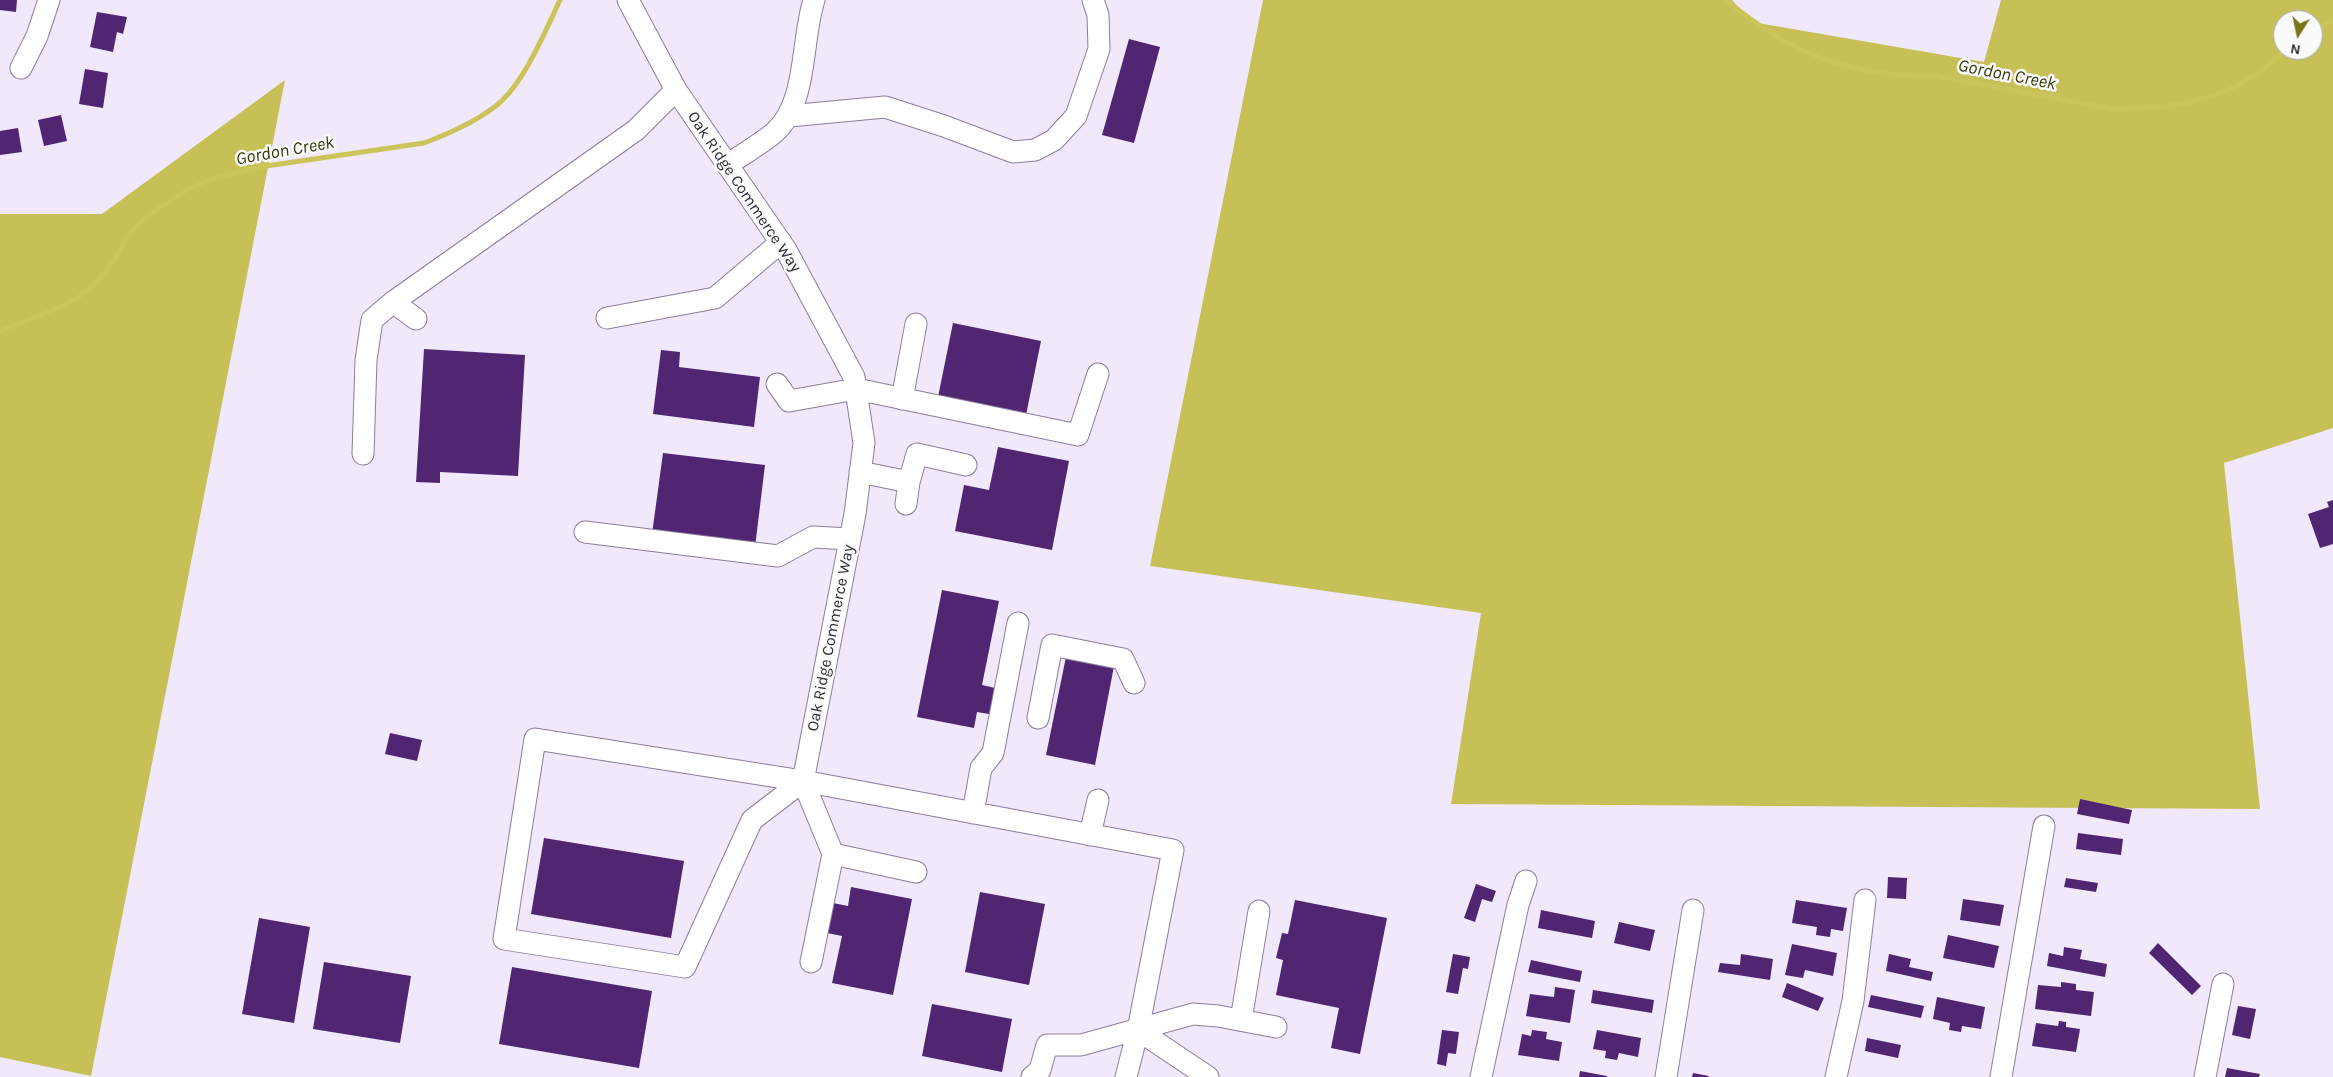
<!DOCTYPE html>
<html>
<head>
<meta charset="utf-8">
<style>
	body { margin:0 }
	#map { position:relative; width:2333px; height:1077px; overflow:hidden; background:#f1e8fc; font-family:Karla,sans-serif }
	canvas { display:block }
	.north { position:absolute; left:2273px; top:10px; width:50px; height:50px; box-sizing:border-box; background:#fafafa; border:1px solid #aaa8ac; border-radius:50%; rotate:190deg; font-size:14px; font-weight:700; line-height:20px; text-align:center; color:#312c38 }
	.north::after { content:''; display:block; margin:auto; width:18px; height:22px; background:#797418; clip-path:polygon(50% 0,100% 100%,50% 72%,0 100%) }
</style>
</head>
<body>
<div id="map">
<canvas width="2333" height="1077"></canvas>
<div class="north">N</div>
</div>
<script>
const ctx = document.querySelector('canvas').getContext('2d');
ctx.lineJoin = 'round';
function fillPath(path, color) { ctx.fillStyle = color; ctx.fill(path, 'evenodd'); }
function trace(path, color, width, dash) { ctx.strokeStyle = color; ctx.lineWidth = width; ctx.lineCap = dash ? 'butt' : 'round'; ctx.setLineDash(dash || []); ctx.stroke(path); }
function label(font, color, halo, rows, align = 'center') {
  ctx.font = font + ' Karla,sans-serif'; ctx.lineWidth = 5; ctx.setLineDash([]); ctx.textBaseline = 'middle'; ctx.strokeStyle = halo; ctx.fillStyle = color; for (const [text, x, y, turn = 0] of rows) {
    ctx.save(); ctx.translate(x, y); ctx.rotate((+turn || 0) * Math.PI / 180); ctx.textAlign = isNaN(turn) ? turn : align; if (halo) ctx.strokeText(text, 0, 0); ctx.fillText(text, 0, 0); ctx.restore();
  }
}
const forest = new Path2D(`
	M 1263,0 L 1732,0 L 1752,22 L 1984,62 L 2001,0 L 2333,0 L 2333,428 L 2224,463 L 2260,809 L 1451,804 L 1481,613 L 1150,566 ZM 2283,20 L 2313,20 L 2313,50 L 2283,50 Z
	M 285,80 L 91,1076 L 0,1057 L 0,214 L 102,214 Z`);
const stream = new Path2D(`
	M 1726,0 C 1792,55 1851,77 1937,76 L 2113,109 L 2160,107 L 2186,103 L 2212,96 L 2237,86 L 2259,73 L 2286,50
	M 2313,29 L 2333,21
	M 0,331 L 56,309 L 79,297 L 99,279 L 115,259 L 128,235 L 146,217 L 190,188 L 215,178 L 266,166 L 424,143 C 448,134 473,123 493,108 C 522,88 545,32 560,0`);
const building = new Path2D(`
	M 0,0 L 17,0 L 16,12 L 0,10 Z
	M 97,12 L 127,17 L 123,34 L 117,32 L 113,52 L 90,47 Z
	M 1129,39 L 1160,47 L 1134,143 L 1102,135 Z
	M 85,69 L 108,73 L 103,108 L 79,104 Z
	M 61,115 L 67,141 L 44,146 L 38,120 Z
	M 18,128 L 22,152 L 0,155 L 0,131 Z
	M 953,323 L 1041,341 L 1026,415 L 938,397 Z
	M 424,349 L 525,355 L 518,476 L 440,472 L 440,483 L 416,482 Z
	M 661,350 L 680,352 L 679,367 L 760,377 L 754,427 L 653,414 Z
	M 998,447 L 1069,461 L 1052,550 L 955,531 L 964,485 L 989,490 Z
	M 663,453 L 765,465 L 755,547 L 652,534 Z
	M 2333,500 L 2333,544 L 2320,548 L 2308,514 L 2329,507 L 2327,502 Z
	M 942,590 L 999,601 L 982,685 L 995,688 L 989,714 L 977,712 L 974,728 L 917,717 Z
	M 1067,652 L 1115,661 L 1095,765 L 1046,755 Z
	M 390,733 L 422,740 L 417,761 L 385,754 Z
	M 2080,799 L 2132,810 L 2129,824 L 2077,814 Z
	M 2078,833 L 2123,839 L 2121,855 L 2076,849 Z
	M 544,838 L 684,861 L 671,938 L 531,914 Z
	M 1888,877 L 1907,878 L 1906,899 L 1887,898 Z
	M 2066,878 L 2098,883 L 2096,892 L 2064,887 Z
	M 1476,884 L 1496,891 L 1492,902 L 1482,899 L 1475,922 L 1464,918 Z
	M 851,887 L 912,899 L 893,995 L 832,983 L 842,936 L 827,933 L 833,903 L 848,906 Z
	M 980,892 L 1045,904 L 1029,985 L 965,972 Z
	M 1963,899 L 2004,905 L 2000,926 L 1960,920 Z
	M 1295,900 L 1387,918 L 1360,1054 L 1331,1048 L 1339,1008 L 1276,995 L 1283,960 L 1276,958 L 1282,933 L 1288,934 Z
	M 1796,900 L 1847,908 L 1843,931 L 1831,929 L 1830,937 L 1816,935 L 1817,927 L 1792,923 Z
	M 1541,910 L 1595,921 L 1592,938 L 1538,928 Z
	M 259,918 L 310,927 L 294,1023 L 242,1014 Z
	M 1619,922 L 1655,930 L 1650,951 L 1614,943 Z
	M 1948,935 L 1999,946 L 1994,968 L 1943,958 Z
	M 2158,943 L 2201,986 L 2192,995 L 2149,953 Z
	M 1792,944 L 1837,953 L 1833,976 L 1805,970 L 1803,978 L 1785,975 Z
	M 2064,947 L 2082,950 L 2080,959 L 2107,964 L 2105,977 L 2047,966 L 2049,953 L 2063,956 Z
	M 1453,954 L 1470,957 L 1468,969 L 1463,968 L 1458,994 L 1446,992 Z
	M 1741,954 L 1773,959 L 1770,980 L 1718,972 L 1720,963 L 1740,965 Z
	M 1889,954 L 1911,959 L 1909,967 L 1933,972 L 1931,981 L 1886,971 Z
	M 1531,960 L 1582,971 L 1580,982 L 1528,972 Z
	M 324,962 L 411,976 L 400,1043 L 313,1029 Z
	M 512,967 L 652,991 L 639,1068 L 499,1044 Z
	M 2061,982 L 2076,984 L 2076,990 L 2094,992 L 2091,1016 L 2035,1009 L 2038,985 L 2061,987 Z
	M 1787,983 L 1824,998 L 1818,1011 L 1782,997 Z
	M 1555,987 L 1575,990 L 1570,1023 L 1526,1016 L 1530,994 L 1554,997 Z
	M 1593,990 L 1654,1000 L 1652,1013 L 1591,1003 Z
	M 1871,995 L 1924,1006 L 1921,1018 L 1868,1007 Z
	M 1937,997 L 1985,1007 L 1981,1029 L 1962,1026 L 1961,1032 L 1949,1030 L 1950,1023 L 1933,1019 Z
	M 932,1004 L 1012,1019 L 1002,1072 L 922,1056 Z
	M 2238,1006 L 2256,1009 L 2250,1039 L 2232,1035 Z
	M 2059,1021 L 2066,1022 L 2066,1027 L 2080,1029 L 2076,1052 L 2032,1046 L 2036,1023 L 2058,1026 Z
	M 1442,1030 L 1459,1032 L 1456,1054 L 1448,1053 L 1446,1066 L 1437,1064 Z
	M 1532,1030 L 1547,1032 L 1546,1039 L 1562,1042 L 1559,1061 L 1518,1055 L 1522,1034 L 1531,1036 Z
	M 1597,1030 L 1641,1038 L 1638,1057 L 1619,1053 L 1617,1060 L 1605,1058 L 1606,1051 L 1593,1049 Z
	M 1867,1038 L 1901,1045 L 1898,1058 L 1865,1051 Z
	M 2227,1068 L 2260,1074 L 2259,1077 L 2225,1077 Z
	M 1580,1071 L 1607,1076 L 1607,1077 L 1579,1077 Z
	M 1693,1073 L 1709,1076 L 1708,1077 L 1692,1077 Z`);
const minor = new Path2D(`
	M 628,0 L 676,90 L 786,250 L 854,377 L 864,443 L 855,514 L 803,781 L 1173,850 L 1138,1030 L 1126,1077
	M 21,68 L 37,36 L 49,0
	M 789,116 L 885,107 L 944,126 L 1013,152 L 1035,150 L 1054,140 L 1076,116 L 1099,49 L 1098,15 L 1093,0
	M 727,165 C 743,154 761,144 775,132 C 808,102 801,40 814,0
	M 393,302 L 416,319
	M 607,318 L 715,298 L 781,242
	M 777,384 L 789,401 L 856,389 L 1078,435 L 1098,374
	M 902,399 L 916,324
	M 363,454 L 366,360 L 372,320 L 393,302 L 636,130 L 676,90
	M 860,472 L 909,482 L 906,504
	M 909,482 L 917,454 L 966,465
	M 585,532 L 778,556 L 813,537 L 850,539
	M 1038,718 L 1052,645 L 1123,659 L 1134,683
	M 803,781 L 535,739 L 504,939 L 685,967 L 752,820 L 803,781 L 833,854 L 811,962
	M 973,813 L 981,768 L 993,753 L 1018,623
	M 1090,835 L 1098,800
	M 833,854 L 916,872
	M 1241,1020 L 1259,911
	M 1138,1030 L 1208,1077
	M 1032,1077 L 1040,1070 L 1047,1045 L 1081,1045 L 1193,1014 L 1218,1016 L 1276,1027
	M 1481,1077 L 1518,905 L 1526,881
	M 1666,1077 L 1693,910
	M 1836,1077 L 1853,1001 L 1865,900
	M 2001,1077 L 2044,826
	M 2205,1077 L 2223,984`);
const streetNames = [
	["Oak Ridge Commerce Way",744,192,56],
	["Oak Ridge Commerce Way",831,638,-79]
];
const waterNames = [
	["Gordon Creek",2007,75,11],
	["Gordon Creek",285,151,-10]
];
fillPath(forest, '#c6c056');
trace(stream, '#cac45a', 5);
fillPath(building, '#502672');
trace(minor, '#8c7e9c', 23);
trace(minor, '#fff', 21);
label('16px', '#312c38', '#fafafa', streetNames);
label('italic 18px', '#3c390c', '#fafafa', waterNames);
</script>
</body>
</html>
